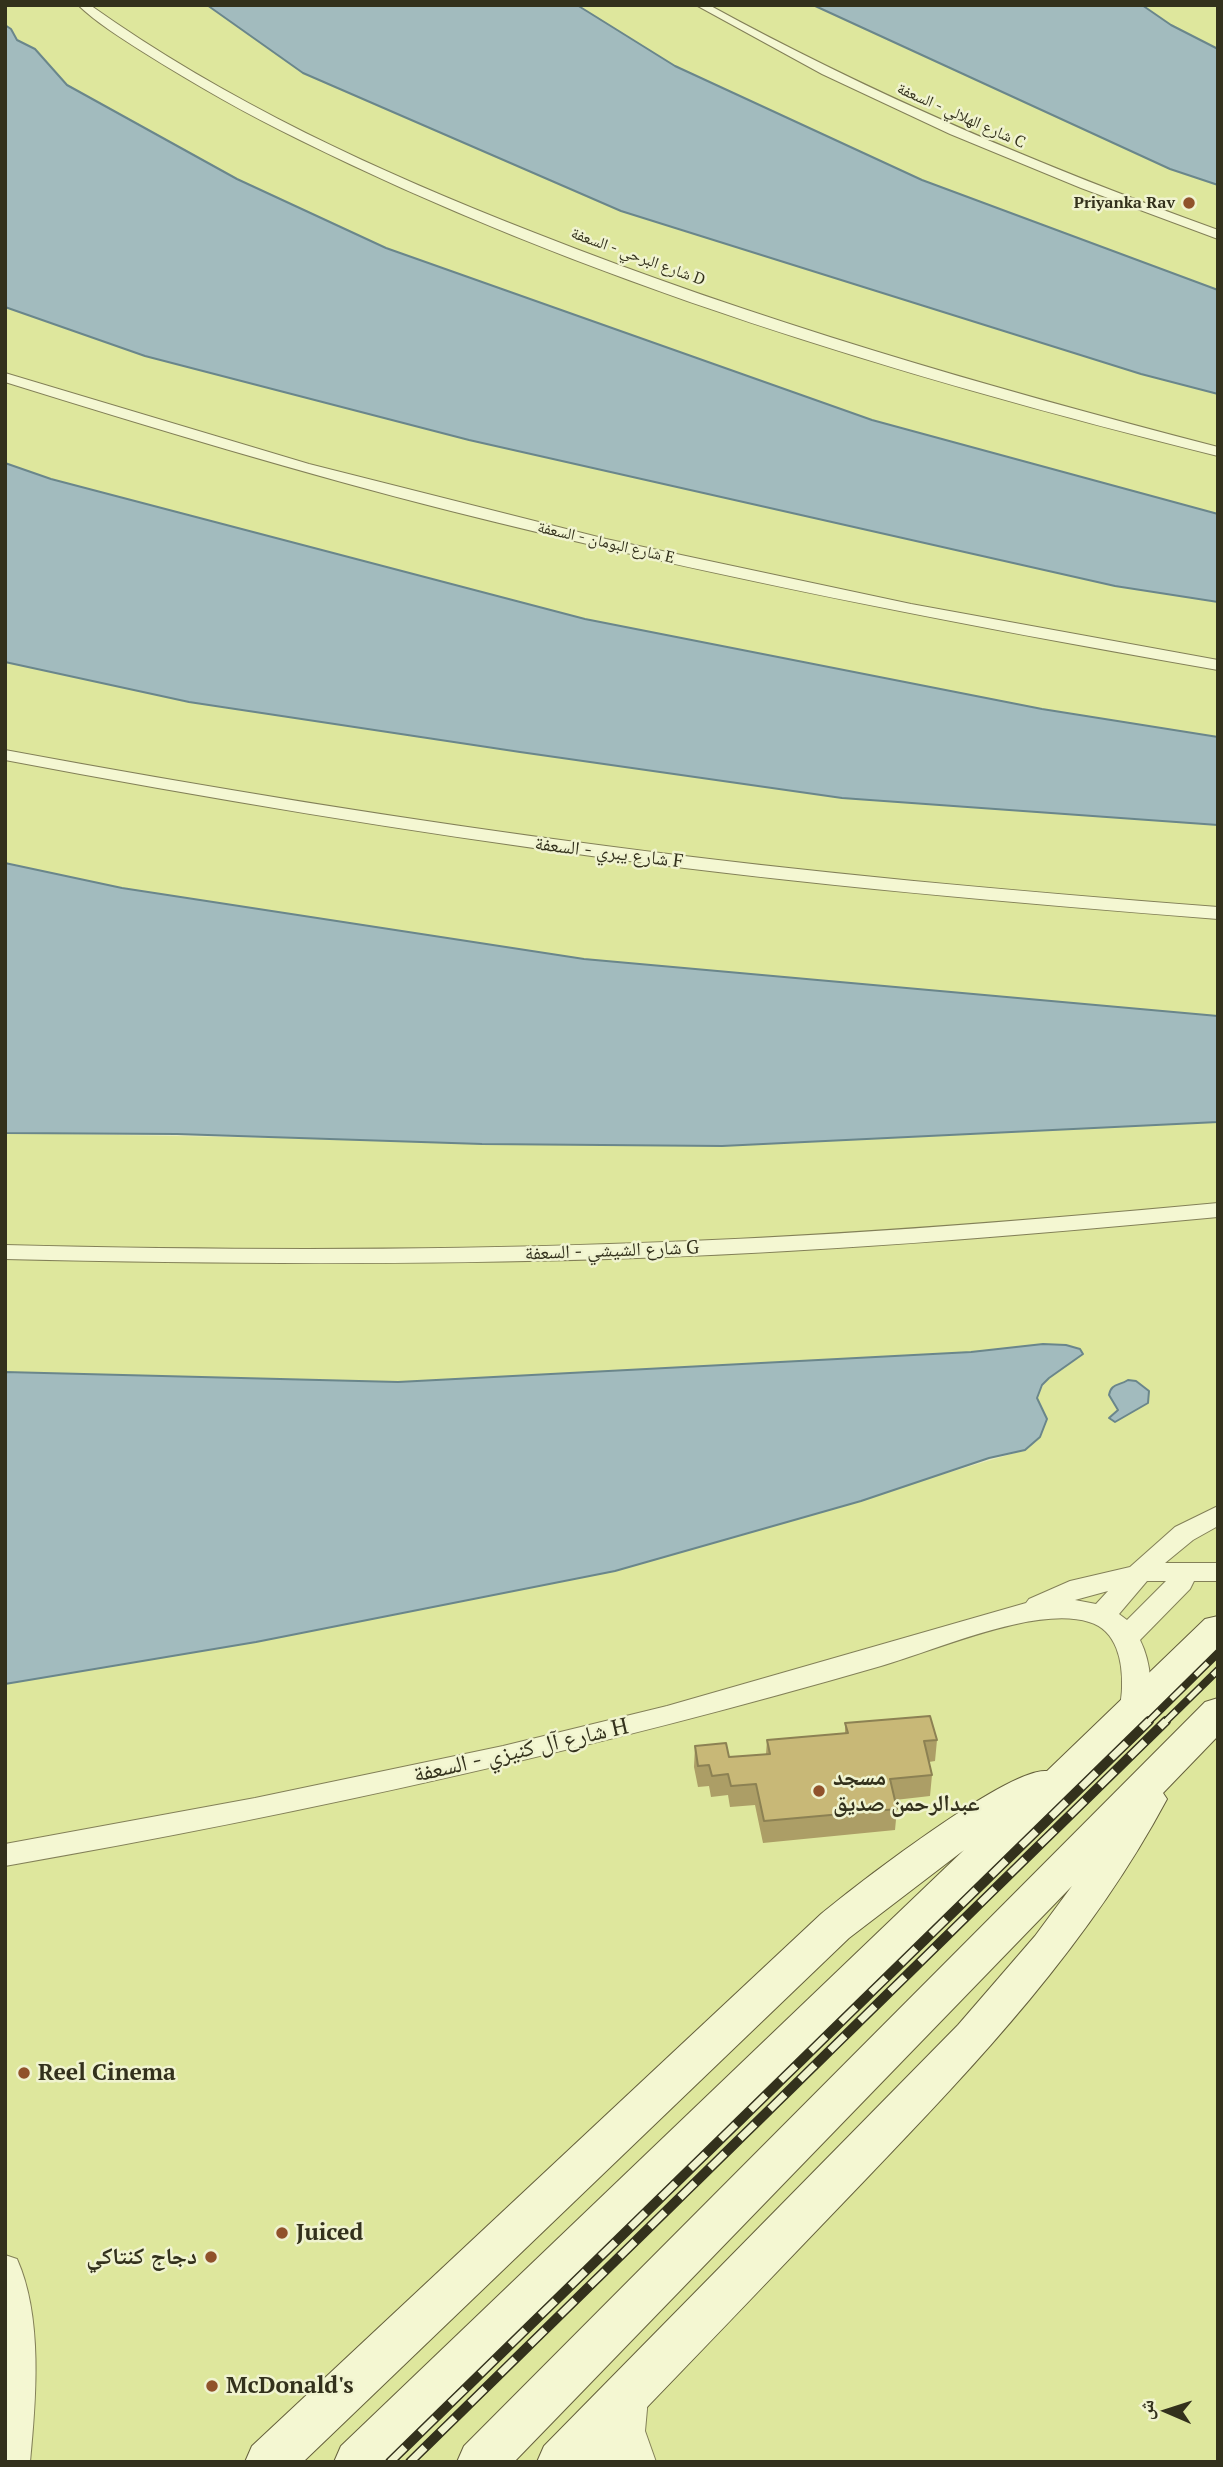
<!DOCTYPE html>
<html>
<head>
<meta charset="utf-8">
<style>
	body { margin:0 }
	#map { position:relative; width:1223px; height:2467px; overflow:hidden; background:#e8ebbf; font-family:"PT Serif","Noto Naskh Arabic",serif }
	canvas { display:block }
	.frame { position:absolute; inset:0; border:7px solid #33311c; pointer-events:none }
	.north { position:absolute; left:1132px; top:2376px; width:70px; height:70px; -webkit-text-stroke:5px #f0f3cf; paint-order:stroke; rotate:273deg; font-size:19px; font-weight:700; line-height:28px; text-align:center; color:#33311c }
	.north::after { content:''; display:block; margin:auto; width:24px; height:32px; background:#33311c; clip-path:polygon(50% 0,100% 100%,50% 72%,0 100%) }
</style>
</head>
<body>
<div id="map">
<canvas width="1223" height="2467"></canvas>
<div class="frame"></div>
<div class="north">ش</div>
</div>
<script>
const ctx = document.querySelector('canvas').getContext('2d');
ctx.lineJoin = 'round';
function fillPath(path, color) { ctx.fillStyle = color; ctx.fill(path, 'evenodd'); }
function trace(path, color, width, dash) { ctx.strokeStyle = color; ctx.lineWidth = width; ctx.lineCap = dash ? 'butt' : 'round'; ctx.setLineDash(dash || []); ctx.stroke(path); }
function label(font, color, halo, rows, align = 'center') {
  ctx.font = font + ' "PT Serif","Noto Naskh Arabic",serif'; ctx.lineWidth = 5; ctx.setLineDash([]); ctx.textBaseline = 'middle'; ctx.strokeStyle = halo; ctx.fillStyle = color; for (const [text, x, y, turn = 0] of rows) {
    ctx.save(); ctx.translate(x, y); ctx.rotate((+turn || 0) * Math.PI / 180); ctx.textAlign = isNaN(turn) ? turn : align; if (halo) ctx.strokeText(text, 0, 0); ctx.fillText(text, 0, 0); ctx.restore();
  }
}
const sand = new Path2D(`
	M 5,5 L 207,5 L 303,73 L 419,122 L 1141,374 L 1218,394 L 1218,514 L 872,420 L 386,248 L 237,179 L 67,85 L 35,49 L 17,40 L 12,29 L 5,25 Z
	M 577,5 L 813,5 L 1170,169 L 1218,185 L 1218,290 L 922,180 L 675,66 Z
	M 1142,5 L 1218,5 L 1218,49 L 1171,25 Z
	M 5,307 L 145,356 L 469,440 L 1115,586 L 1218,602 L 1218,737 L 1042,709 L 585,619 L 51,479 L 5,463 Z
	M 5,662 L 189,702 L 520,752 L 842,798 L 1218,825 L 1218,1016 L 584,959 L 122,888 L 5,863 Z
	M 1218,1122 L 1218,2462 L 5,2462 L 5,1684 L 256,1642 L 615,1571 L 1025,1450 L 1041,1407 L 1037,1398 C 1044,1379 1061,1366 1079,1358 L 1043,1344 L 971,1352 L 398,1382 L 5,1372 L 5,1133 L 722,1146 Z`);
const water = new Path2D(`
	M 207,5 L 577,5 L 675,66 L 922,180 L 1218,290 L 1218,394 L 1141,374 L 621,211 L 303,73 Z
	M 813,5 L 1142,5 L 1171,25 L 1218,49 L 1218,185 L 1170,169 Z
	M 5,25 L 11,29 L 17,40 L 35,49 L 67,85 L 237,179 L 386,248 L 872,420 L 1218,514 L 1218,602 L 1115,586 L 469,440 L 145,356 L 5,307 Z
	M 5,463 L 51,479 L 585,619 L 1042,709 L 1218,737 L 1218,825 L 842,798 L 520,752 L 189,702 L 5,662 Z
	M 5,863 L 122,888 L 584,959 L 1218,1016 L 1218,1122 L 722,1146 L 482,1144 L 177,1134 L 5,1133 Z
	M 1043,1344 L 1066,1345 L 1080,1349 L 1083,1354 L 1049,1378 L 1042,1385 L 1037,1398 L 1047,1419 L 1040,1437 L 1025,1450 L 989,1458 L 861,1501 L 615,1571 L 256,1642 L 5,1684 L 5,1372 L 398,1382 L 971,1352 Z
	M 1128,1380 L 1136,1381 L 1149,1391 L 1148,1403 L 1115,1422 L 1109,1418 L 1118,1410 L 1109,1395 C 1111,1383 1119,1386 1128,1380 Z`);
const street = new Path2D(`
	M 78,5 L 90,5 C 228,103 379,172 535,233 C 758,321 987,387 1218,447 L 1218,456 C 908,379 586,282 300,140 C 246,114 194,84 143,52 C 121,38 97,23 78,5 Z
	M 696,5 L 709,5 C 873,95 1043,167 1218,230 L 1218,239 L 1081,188 L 950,134 L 822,74 Z
	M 5,373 L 309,464 L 606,539 L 911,604 L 1218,660 L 1218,670 C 960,625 704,575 451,511 C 301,473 153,428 5,382 Z
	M 5,750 C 205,787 405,820 606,846 C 809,873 1013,891 1218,907 L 1218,919 C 1013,903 809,885 606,858 C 405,831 205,798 5,760 Z
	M 1218,1203 L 1218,1217 C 1015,1236 813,1253 609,1259 C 408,1265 207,1264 5,1259 L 5,1245 C 207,1250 408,1251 609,1244 C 812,1238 1015,1222 1218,1203 Z
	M 1218,1506 L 1218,1526 L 1193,1540 L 1165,1563 L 1218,1563 L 1218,1581 L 1194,1581 L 1190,1589 L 1140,1640 C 1151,1662 1155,1695 1143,1717 L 1133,1720 L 1123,1717 C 1118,1707 1122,1699 1122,1688 C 1123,1662 1117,1630 1089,1622 C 1036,1605 934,1651 881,1666 C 592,1750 301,1814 5,1866 L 5,1844 L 255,1798 L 503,1746 L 667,1706 L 1026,1603 L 1029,1599 L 1070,1581 L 1130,1567 L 1175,1527 ZM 1147,1581 L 1166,1581 L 1127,1620 L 1119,1614 ZM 1108,1591 L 1096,1604 L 1075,1600 Z
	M 5,2255 L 17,2259 C 43,2317 36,2400 30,2462 L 5,2462 Z
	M 631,2382 L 643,2387 L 648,2398 L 645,2431 L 656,2462 L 556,2462 L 560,2447 C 578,2440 593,2437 612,2440 C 608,2420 611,2405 619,2387 Z`);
const secondary = new Path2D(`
	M 1218,1616 L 1218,1652 L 392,2462 L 334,2462 L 341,2446 L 964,1850 L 849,1938 L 303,2462 L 245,2462 L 252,2446 L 821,1914 C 855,1886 1008,1767 1047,1771 L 1205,1619 Z
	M 1218,1698 L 1218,1736 L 1163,1793 L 1167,1799 C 1089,1945 979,2061 866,2179 C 775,2274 685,2368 594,2462 L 537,2462 L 544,2446 L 958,2025 L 1035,1936 L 1072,1886 L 514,2462 L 457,2462 L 464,2446 L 1205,1702 Z`);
const railFar1 = new Path2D(`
	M 1147,1723 L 1218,1653
	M 1164,1723 L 1218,1670`);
const rail = new Path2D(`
	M 390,2462 L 1149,1721
	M 410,2462 L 1166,1721`);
const wall = new Path2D(`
	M 845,1723 L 937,1740 L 935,1761 L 929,1762 L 932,1775 L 930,1796 L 895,1800 L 897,1809 L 895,1830 L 763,1843 L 755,1805 L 730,1807 L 728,1795 L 711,1797 L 709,1786 L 698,1787 L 694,1767 L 695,1746 L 729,1757 L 766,1754 L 767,1740 L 845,1733 Z`);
const building = new Path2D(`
	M 930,1716 L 937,1740 L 924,1741 L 932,1775 L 890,1779 L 897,1809 L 764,1821 L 756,1784 L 731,1786 L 728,1774 L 712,1776 L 709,1765 L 698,1766 L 695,1746 L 726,1743 L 729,1757 L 770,1754 L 767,1740 L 848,1733 L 845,1723 Z`);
const markers = [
	[1189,203,7,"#90522b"],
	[819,1791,7,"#90522b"],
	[24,2073,7,"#90522b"],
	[282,2233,7,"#90522b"],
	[211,2257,7,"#90522b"],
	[212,2386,7,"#90522b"]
];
const farStreetnames = [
	["شارع الهلالي - السعفة C",961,116,24],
	["شارع البرحي - السعفة D",638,257,20],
	["شارع البومان - السعفة E",606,543,13]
];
const farPoinames = [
	["Priyanka Rav",1175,203]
];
const streetNames = [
	["شارع يبري - السعفة F",609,853,7],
	["شارع الشيشي - السعفة G",612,1251,-2]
];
const nearStreetnames = [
	["شارع آل كنيزي - السعفة H",521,1751,-13]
];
const nearPoinames = [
	["مسجد",833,1778],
	["عبدالرحمن صديق",833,1804],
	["Reel Cinema",38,2073],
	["Juiced",296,2233],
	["دجاج كنتاكي",197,2257,"right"],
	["McDonald's",226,2386]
];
fillPath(sand, '#dee79d');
fillPath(water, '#a2bbbe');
trace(water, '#6a868b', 2);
trace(street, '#838058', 2);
trace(secondary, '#65603c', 2);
fillPath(street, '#f4f7d2');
fillPath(secondary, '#f4f7d2');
trace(railFar1, '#33311c', 8);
trace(rail, '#33311c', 10);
trace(railFar1, '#f0f3cf', 5, [17]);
trace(rail, '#f0f3cf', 7, [21]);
fillPath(wall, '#ac9e66');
fillPath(building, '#c8b877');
trace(building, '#8c8153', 2);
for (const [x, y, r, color] of markers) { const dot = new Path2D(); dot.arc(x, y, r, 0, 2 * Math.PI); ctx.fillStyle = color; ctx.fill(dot); trace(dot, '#f0f3cf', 2.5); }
label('16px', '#33311c', '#f0f3cf', farStreetnames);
label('bold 16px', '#33311c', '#f0f3cf', farPoinames, 'right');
label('19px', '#33311c', '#f0f3cf', streetNames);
label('23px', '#33311c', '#f0f3cf', nearStreetnames);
label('bold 23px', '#33311c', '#f0f3cf', nearPoinames, 'left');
</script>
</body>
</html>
